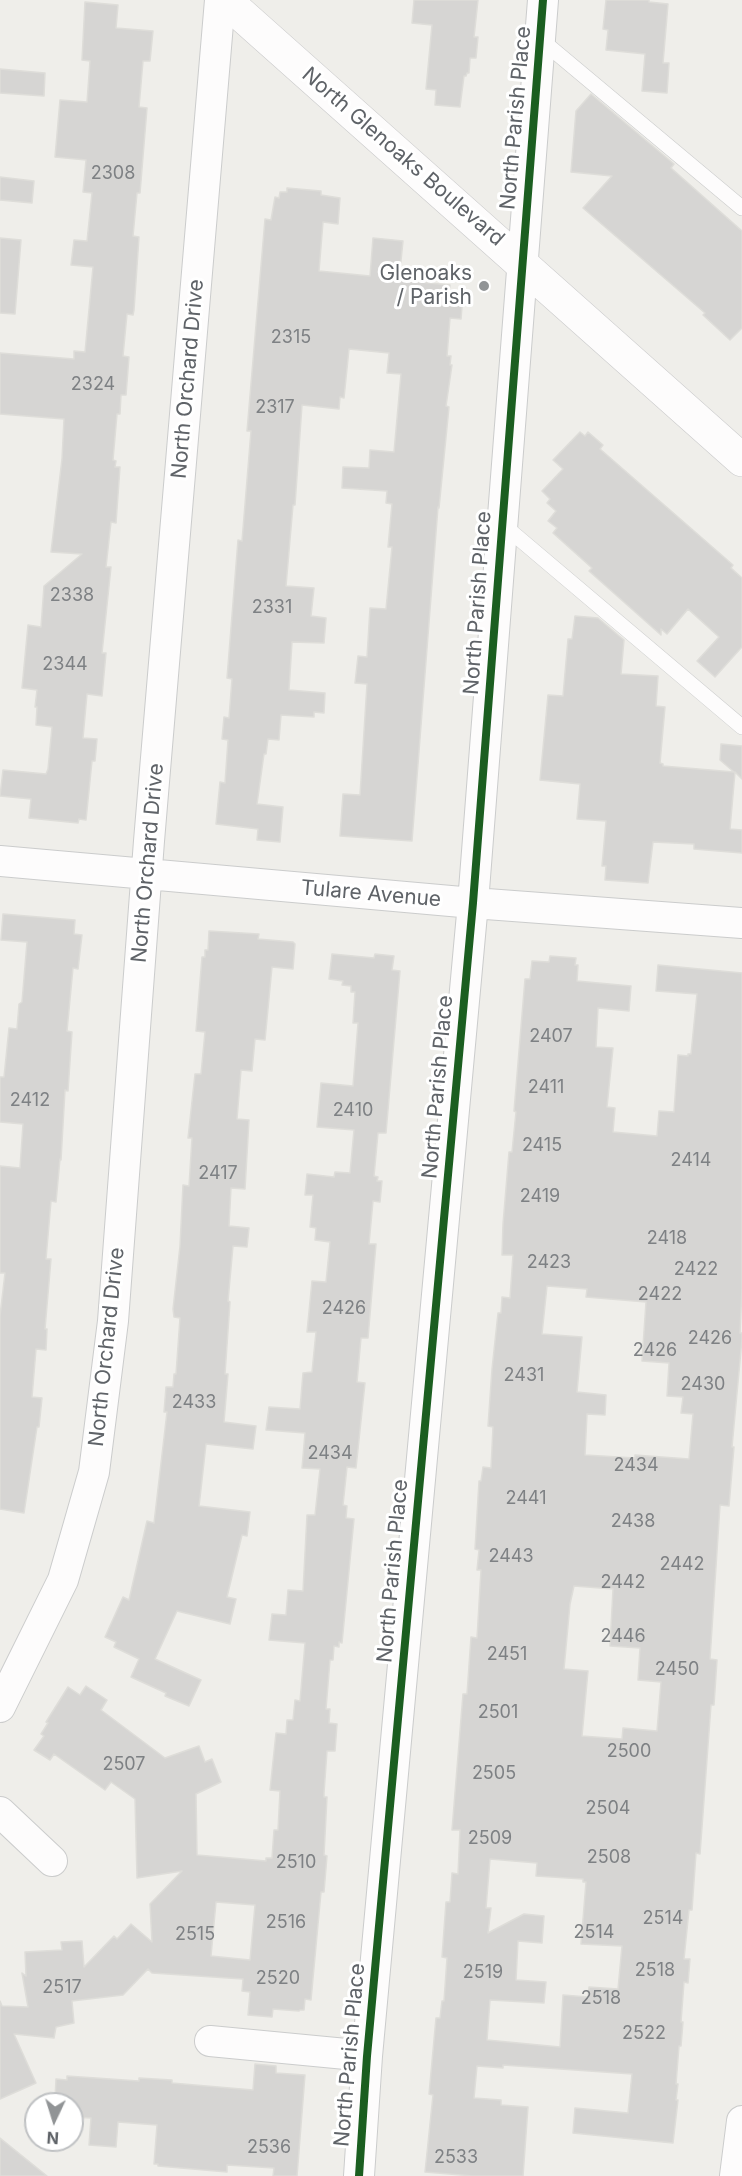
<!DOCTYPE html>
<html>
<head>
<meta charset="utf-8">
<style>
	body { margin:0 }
	#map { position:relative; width:742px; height:2176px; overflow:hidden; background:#efeeea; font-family:Inter,sans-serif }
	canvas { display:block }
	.north { position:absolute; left:24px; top:2092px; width:60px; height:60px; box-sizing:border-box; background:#fff; border:2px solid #bfc1c3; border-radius:50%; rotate:184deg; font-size:16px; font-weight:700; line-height:24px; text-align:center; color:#5f6368 }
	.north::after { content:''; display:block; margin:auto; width:21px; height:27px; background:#919496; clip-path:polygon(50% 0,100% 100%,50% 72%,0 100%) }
</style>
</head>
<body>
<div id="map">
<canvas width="742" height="2176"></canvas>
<div class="north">N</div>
</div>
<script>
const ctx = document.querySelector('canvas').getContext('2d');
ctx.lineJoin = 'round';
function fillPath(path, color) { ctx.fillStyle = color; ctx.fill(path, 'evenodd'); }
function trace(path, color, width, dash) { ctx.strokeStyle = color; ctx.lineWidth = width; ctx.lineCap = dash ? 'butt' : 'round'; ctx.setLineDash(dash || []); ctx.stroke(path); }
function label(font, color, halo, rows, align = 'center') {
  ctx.font = font + ' Inter,sans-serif'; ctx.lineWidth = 6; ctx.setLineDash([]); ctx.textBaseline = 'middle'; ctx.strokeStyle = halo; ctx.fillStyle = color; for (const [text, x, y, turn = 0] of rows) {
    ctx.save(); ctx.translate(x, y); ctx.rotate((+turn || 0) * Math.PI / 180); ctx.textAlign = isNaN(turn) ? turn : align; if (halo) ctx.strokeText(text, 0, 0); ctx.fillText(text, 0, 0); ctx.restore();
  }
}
const building = new Path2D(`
	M 414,0 L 478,0 L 474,37 L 478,37 L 476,58 L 470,58 L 469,73 L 467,73 L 466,76 L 464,76 L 460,107 L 435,105 L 436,90 L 426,89 L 432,25 L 412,23 Z
	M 606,0 L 649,0 L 649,2 L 668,4 L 663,63 L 669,63 L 667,93 L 642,91 L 645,54 L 606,50 L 608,30 L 603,29 Z
	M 85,2 L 118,5 L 116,28 L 153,31 L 150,61 L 143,61 L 139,107 L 147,108 L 140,193 L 137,193 L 133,236 L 139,237 L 134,310 L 133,315 L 127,314 L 123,356 L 129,357 L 126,395 L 121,395 L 120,414 L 117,414 L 113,460 L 116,461 L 115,467 L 120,467 L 116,523 L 111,522 L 106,567 L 111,567 L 102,653 L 106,653 L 102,696 L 87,694 L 83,738 L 97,739 L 95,761 L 92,761 L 86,820 L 79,819 L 78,823 L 29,818 L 31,799 L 0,796 L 3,770 L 46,774 L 48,769 L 52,727 L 36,725 L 37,707 L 35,707 L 37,690 L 22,688 L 28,625 L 41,627 L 44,586 L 82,554 L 51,552 L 62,459 L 64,419 L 0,414 L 0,353 L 74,359 L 74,351 L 85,352 L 93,267 L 71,265 L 74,240 L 87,241 L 92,193 L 83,192 L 86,160 L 55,157 L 60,100 L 87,102 L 90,61 L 82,60 Z
	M 0,69 L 45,73 L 44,96 L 0,93 Z
	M 591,94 L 674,164 L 671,168 L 742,231 L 742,328 L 730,340 L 703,315 L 705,313 L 583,208 L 612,176 L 571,172 L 576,111 Z
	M 0,177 L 34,181 L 32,203 L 0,200 Z
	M 287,188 L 321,191 L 321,195 L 340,198 L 338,224 L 323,222 L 319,271 L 370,276 L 373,238 L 403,241 L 399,280 L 450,285 L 449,294 L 463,295 L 461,319 L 450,318 L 447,356 L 451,356 L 450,365 L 452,365 L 446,406 L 449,407 L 439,508 L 438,507 L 412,841 L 340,836 L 343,794 L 360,795 L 367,684 L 355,683 L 358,656 L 367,657 L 370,608 L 386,609 L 392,547 L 388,547 L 392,504 L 386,503 L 387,491 L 342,488 L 343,467 L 369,468 L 370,450 L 394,452 L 401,374 L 387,373 L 389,353 L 349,349 L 344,398 L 340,397 L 339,409 L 302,405 L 295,505 L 293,505 L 286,586 L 314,588 L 311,616 L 326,618 L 324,643 L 292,642 L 289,690 L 325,693 L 324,713 L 314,712 L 314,717 L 281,715 L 279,740 L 268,739 L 266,754 L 264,754 L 257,804 L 283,807 L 280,842 L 257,840 L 258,829 L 216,824 L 220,782 L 225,783 L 228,740 L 222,739 L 224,717 L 229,718 L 232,679 L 227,678 L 238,540 L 242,541 L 251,431 L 247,431 L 265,219 L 271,220 L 275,197 L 279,198 L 280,192 L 287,192 Z
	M 0,238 L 21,240 L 15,314 L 0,313 Z
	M 580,432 L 585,436 L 588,432 L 603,445 L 600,449 L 733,565 L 731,568 L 742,578 L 742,647 L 715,677 L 697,661 L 719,637 L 688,609 L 667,634 L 661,629 L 661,635 L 589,571 L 592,568 L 553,533 L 557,528 L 548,521 L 556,511 L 547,503 L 550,499 L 542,491 L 563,469 L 553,460 Z
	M 575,616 L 598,618 L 624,640 L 621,674 L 658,676 L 656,706 L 665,707 L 660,763 L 663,764 L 663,766 L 734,772 L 720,760 L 721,744 L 742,746 L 742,779 L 735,772 L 730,829 L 742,830 L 742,853 L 694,849 L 694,844 L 653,842 L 648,883 L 605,880 L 606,866 L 602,866 L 606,821 L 577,819 L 580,784 L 540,780 L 548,695 L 563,696 L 568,639 L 572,639 Z
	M 3,914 L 75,920 L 74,934 L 82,935 L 78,969 L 73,968 L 67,1031 L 72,1032 L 68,1091 L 65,1090 L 61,1160 L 60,1159 L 56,1202 L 51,1201 L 46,1259 L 51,1259 L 45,1329 L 47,1329 L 46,1350 L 36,1349 L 32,1397 L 42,1398 L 39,1427 L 37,1427 L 24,1513 L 0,1509 L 0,1316 L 5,1273 L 0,1273 L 0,1166 L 20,1168 L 23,1124 L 0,1122 L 0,1077 L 4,1077 L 9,1028 L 17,1029 L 19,1004 L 22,1002 L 27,942 L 1,940 Z
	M 209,931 L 259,934 L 258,939 L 293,942 L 295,944 L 293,969 L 272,967 L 265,1040 L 255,1039 L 252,1071 L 241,1070 L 237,1119 L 249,1120 L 245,1189 L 231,1188 L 229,1226 L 249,1228 L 247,1247 L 233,1246 L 228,1301 L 230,1302 L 225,1374 L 228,1374 L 224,1422 L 256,1426 L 253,1449 L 206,1444 L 201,1489 L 199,1506 L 250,1512 L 247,1536 L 242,1535 L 227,1597 L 236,1599 L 230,1624 L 177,1611 L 155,1659 L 201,1680 L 189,1706 L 165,1696 L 166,1693 L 131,1677 L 139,1659 L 114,1647 L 116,1642 L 105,1637 L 123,1597 L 129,1600 L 147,1521 L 154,1523 L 167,1412 L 164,1412 L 166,1387 L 173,1387 L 174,1374 L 176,1374 L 180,1318 L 174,1317 L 173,1309 L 180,1246 L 183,1185 L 189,1186 L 192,1138 L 188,1138 L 195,1074 L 201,1074 L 205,1032 L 196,1031 L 202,957 L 205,957 L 205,950 L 208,950 Z
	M 332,954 L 374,958 L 375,954 L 394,956 L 392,970 L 400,971 L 386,1133 L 378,1133 L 374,1176 L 378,1177 L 377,1181 L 382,1181 L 380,1202 L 373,1201 L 369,1244 L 376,1244 L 368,1338 L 361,1338 L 357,1382 L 365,1383 L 356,1468 L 347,1467 L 343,1505 L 347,1506 L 346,1518 L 354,1519 L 342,1643 L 339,1642 L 339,1647 L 334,1646 L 333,1660 L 330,1660 L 326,1709 L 330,1709 L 329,1723 L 337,1724 L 335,1751 L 327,1751 L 324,1793 L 324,1797 L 327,1797 L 324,1855 L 327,1856 L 324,1892 L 321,1892 L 311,2000 L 305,1999 L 304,2010 L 300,2010 L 299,2011 L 273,2009 L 272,2017 L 248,2015 L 250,1992 L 242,1991 L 243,1979 L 152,1973 L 148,1969 L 123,1995 L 72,2001 L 74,2023 L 56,2027 L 54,2038 L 14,2034 L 36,2083 L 0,2099 L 0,2001 L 2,2006 L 28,2007 L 22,1973 L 26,1976 L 25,1952 L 62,1950 L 61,1942 L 82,1941 L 84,1967 L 114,1936 L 117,1939 L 131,1924 L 152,1942 L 150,1904 L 182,1871 L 137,1878 L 135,1799 L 111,1782 L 105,1790 L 54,1754 L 50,1760 L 34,1750 L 44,1736 L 41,1734 L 48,1723 L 46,1722 L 68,1687 L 80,1695 L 86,1686 L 107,1700 L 101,1710 L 165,1758 L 199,1746 L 205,1762 L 212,1759 L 221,1782 L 196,1794 L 197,1855 L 266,1861 L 266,1858 L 272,1858 L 274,1830 L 278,1830 L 280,1791 L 270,1790 L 276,1733 L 286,1734 L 287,1720 L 293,1720 L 295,1700 L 300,1701 L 305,1643 L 269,1640 L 272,1614 L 286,1615 L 288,1590 L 303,1591 L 307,1515 L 315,1515 L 320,1469 L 302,1468 L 305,1433 L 266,1430 L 269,1407 L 300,1409 L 303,1373 L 312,1372 L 316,1332 L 307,1332 L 312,1281 L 326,1282 L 330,1242 L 315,1240 L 316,1228 L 310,1227 L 313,1195 L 305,1195 L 307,1174 L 334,1177 L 335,1172 L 350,1173 L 354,1130 L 317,1127 L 321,1083 L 353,1086 L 358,1023 L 353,1023 L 355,992 L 351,992 L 351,986 L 342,985 L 343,981 L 329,979 ZM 216,1902 L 255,1905 L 250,1960 L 211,1956 Z
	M 550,956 L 576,958 L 575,965 L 578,965 L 577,981 L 631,986 L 629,1011 L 598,1008 L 596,1047 L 613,1048 L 607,1107 L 615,1108 L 613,1132 L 657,1136 L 659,1111 L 674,1112 L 678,1055 L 688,1056 L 688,1054 L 691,1054 L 697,994 L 656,991 L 658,965 L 742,973 L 742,1288 L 740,1333 L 742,1333 L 742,1339 L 732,1447 L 734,1447 L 729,1506 L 720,1505 L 710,1659 L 717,1660 L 714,1705 L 711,1705 L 700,1854 L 696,1853 L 692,1910 L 689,1910 L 684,1959 L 690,1959 L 688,1983 L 684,1982 L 681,2022 L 683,2022 L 681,2046 L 679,2046 L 676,2084 L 678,2084 L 676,2100 L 678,2100 L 673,2143 L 573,2133 L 575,2108 L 628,2113 L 632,2074 L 503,2065 L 503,2068 L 477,2066 L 474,2098 L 501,2100 L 501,2105 L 528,2107 L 523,2176 L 473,2176 L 425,2172 L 433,2095 L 429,2094 L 436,2018 L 440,2018 L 442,2001 L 444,2001 L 447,1958 L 442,1957 L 446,1902 L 450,1902 L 452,1873 L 458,1874 L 460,1830 L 452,1830 L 463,1694 L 467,1694 L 471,1637 L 477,1638 L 481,1570 L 477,1570 L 479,1550 L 475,1549 L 479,1481 L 481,1481 L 483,1467 L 491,1468 L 493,1427 L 488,1426 L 492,1369 L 498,1313 L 501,1313 L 502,1297 L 510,1298 L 513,1255 L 502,1255 L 503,1224 L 509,1152 L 512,1152 L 516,1112 L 514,1111 L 525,979 L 530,979 L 532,961 L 549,962 ZM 547,1286 L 587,1289 L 586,1297 L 646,1302 L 642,1361 L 669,1363 L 667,1396 L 683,1397 L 681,1413 L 693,1414 L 689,1459 L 635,1455 L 635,1458 L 585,1455 L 587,1414 L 605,1415 L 606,1395 L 577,1392 L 582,1337 L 542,1334 ZM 574,1586 L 613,1589 L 610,1646 L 640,1648 L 638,1680 L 661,1682 L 657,1731 L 623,1728 L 622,1739 L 582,1736 L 588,1671 L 564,1669 L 570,1604 ZM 490,1859 L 537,1863 L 536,1876 L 583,1879 L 583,1882 L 586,1882 L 581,1944 L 622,1946 L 618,1989 L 589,1987 L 588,1997 L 563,1995 L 560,2047 L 487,2040 L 490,2000 L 544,2003 L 546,1982 L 516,1980 L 518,1941 L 542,1943 L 544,1916 L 524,1914 L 488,1933 L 491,1908 L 486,1908 Z
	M 255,2064 L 276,2066 L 276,2073 L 305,2075 L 297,2176 L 273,2176 L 274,2168 L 227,2165 L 227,2172 L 158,2166 L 158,2164 L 154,2164 L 157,2125 L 118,2122 L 116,2147 L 89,2145 L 91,2118 L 72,2117 L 72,2104 L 64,2104 L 55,2099 L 56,2079 L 67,2080 L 67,2076 L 139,2081 L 139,2078 L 172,2080 L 172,2083 L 253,2090 Z
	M 0,2138 L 47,2176 L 0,2176 Z`);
const service = new Path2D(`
	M 540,39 L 742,208
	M 502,524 L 742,727`);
const minor = new Path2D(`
	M 0,861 L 473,903 L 742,923
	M 0,1707 L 63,1580 L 94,1472 L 113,1321 L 149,841 L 220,0
	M 0,1812 L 52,1861
	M 210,2041 L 367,2056
	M 359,2176 L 367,2056 L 473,903 L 543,0
	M 735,2176 L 742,2121`);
const secondary = new Path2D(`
	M 225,0 L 742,460`);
const cycleway = new Path2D(`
	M 359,2176 L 367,2056 L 473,903 L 543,0`);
const markers = [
	[484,286,6,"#919496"]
];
const numberNames = [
	["2308",113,174],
	["2315",291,338],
	["2324",93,385],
	["2317",275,408],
	["2338",72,596],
	["2331",272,608],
	["2344",65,665],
	["2407",551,1037],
	["2411",546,1088],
	["2412",30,1101],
	["2410",353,1111],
	["2415",542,1146],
	["2414",691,1161],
	["2417",218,1174],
	["2419",540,1197],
	["2418",667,1239],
	["2423",549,1263],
	["2422",696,1270],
	["2422",660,1295],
	["2426",344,1309],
	["2426",710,1339],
	["2426",655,1351],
	["2431",524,1376],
	["2430",703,1385],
	["2433",194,1403],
	["2434",330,1454],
	["2434",636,1466],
	["2441",526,1499],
	["2438",633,1522],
	["2443",511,1557],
	["2442",682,1565],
	["2442",623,1583],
	["2446",623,1637],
	["2451",507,1655],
	["2450",677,1670],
	["2501",498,1713],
	["2500",629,1752],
	["2507",124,1765],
	["2505",494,1774],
	["2504",608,1809],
	["2509",490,1839],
	["2508",609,1858],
	["2510",296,1863],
	["2514",663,1919],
	["2516",286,1923],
	["2514",594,1933],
	["2515",195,1935],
	["2518",655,1971],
	["2519",483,1973],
	["2520",278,1979],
	["2517",62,1988],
	["2518",601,1999],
	["2522",644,2034],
	["2536",269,2148],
	["2533",456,2158]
];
const streetNames = [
	["North Parish Place",516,118,-85],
	["North Glenoaks Boulevard",403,157,41],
	["North Orchard Drive",188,379,-85],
	["North Parish Place",478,603,-86],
	["North Orchard Drive",148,863,-85],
	["Tulare Avenue",371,894,5],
	["North Parish Place",438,1087,-85],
	["North Orchard Drive",107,1347,-84],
	["North Parish Place",393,1571,-85],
	["North Parish Place",350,2055,-85]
];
const poiNames = [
	["Glenoaks",472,274],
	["/ Parish",472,298]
];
fillPath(building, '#d6d5d3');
trace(building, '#deddd9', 1.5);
trace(service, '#cbcccc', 16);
trace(minor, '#cbcccc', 32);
trace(secondary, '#cacacb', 34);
trace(service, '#fdfcfc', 15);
trace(minor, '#fdfcfc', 30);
trace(secondary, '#fdfcfc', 33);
trace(cycleway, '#1b5e20', 8);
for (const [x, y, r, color] of markers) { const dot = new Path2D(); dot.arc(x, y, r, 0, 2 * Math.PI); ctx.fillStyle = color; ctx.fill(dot); trace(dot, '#fff', 2); }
label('18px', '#7e8184', null, numberNames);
label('21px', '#5f6368', '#fff', streetNames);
label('21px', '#5f6368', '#fff', poiNames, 'right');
</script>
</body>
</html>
